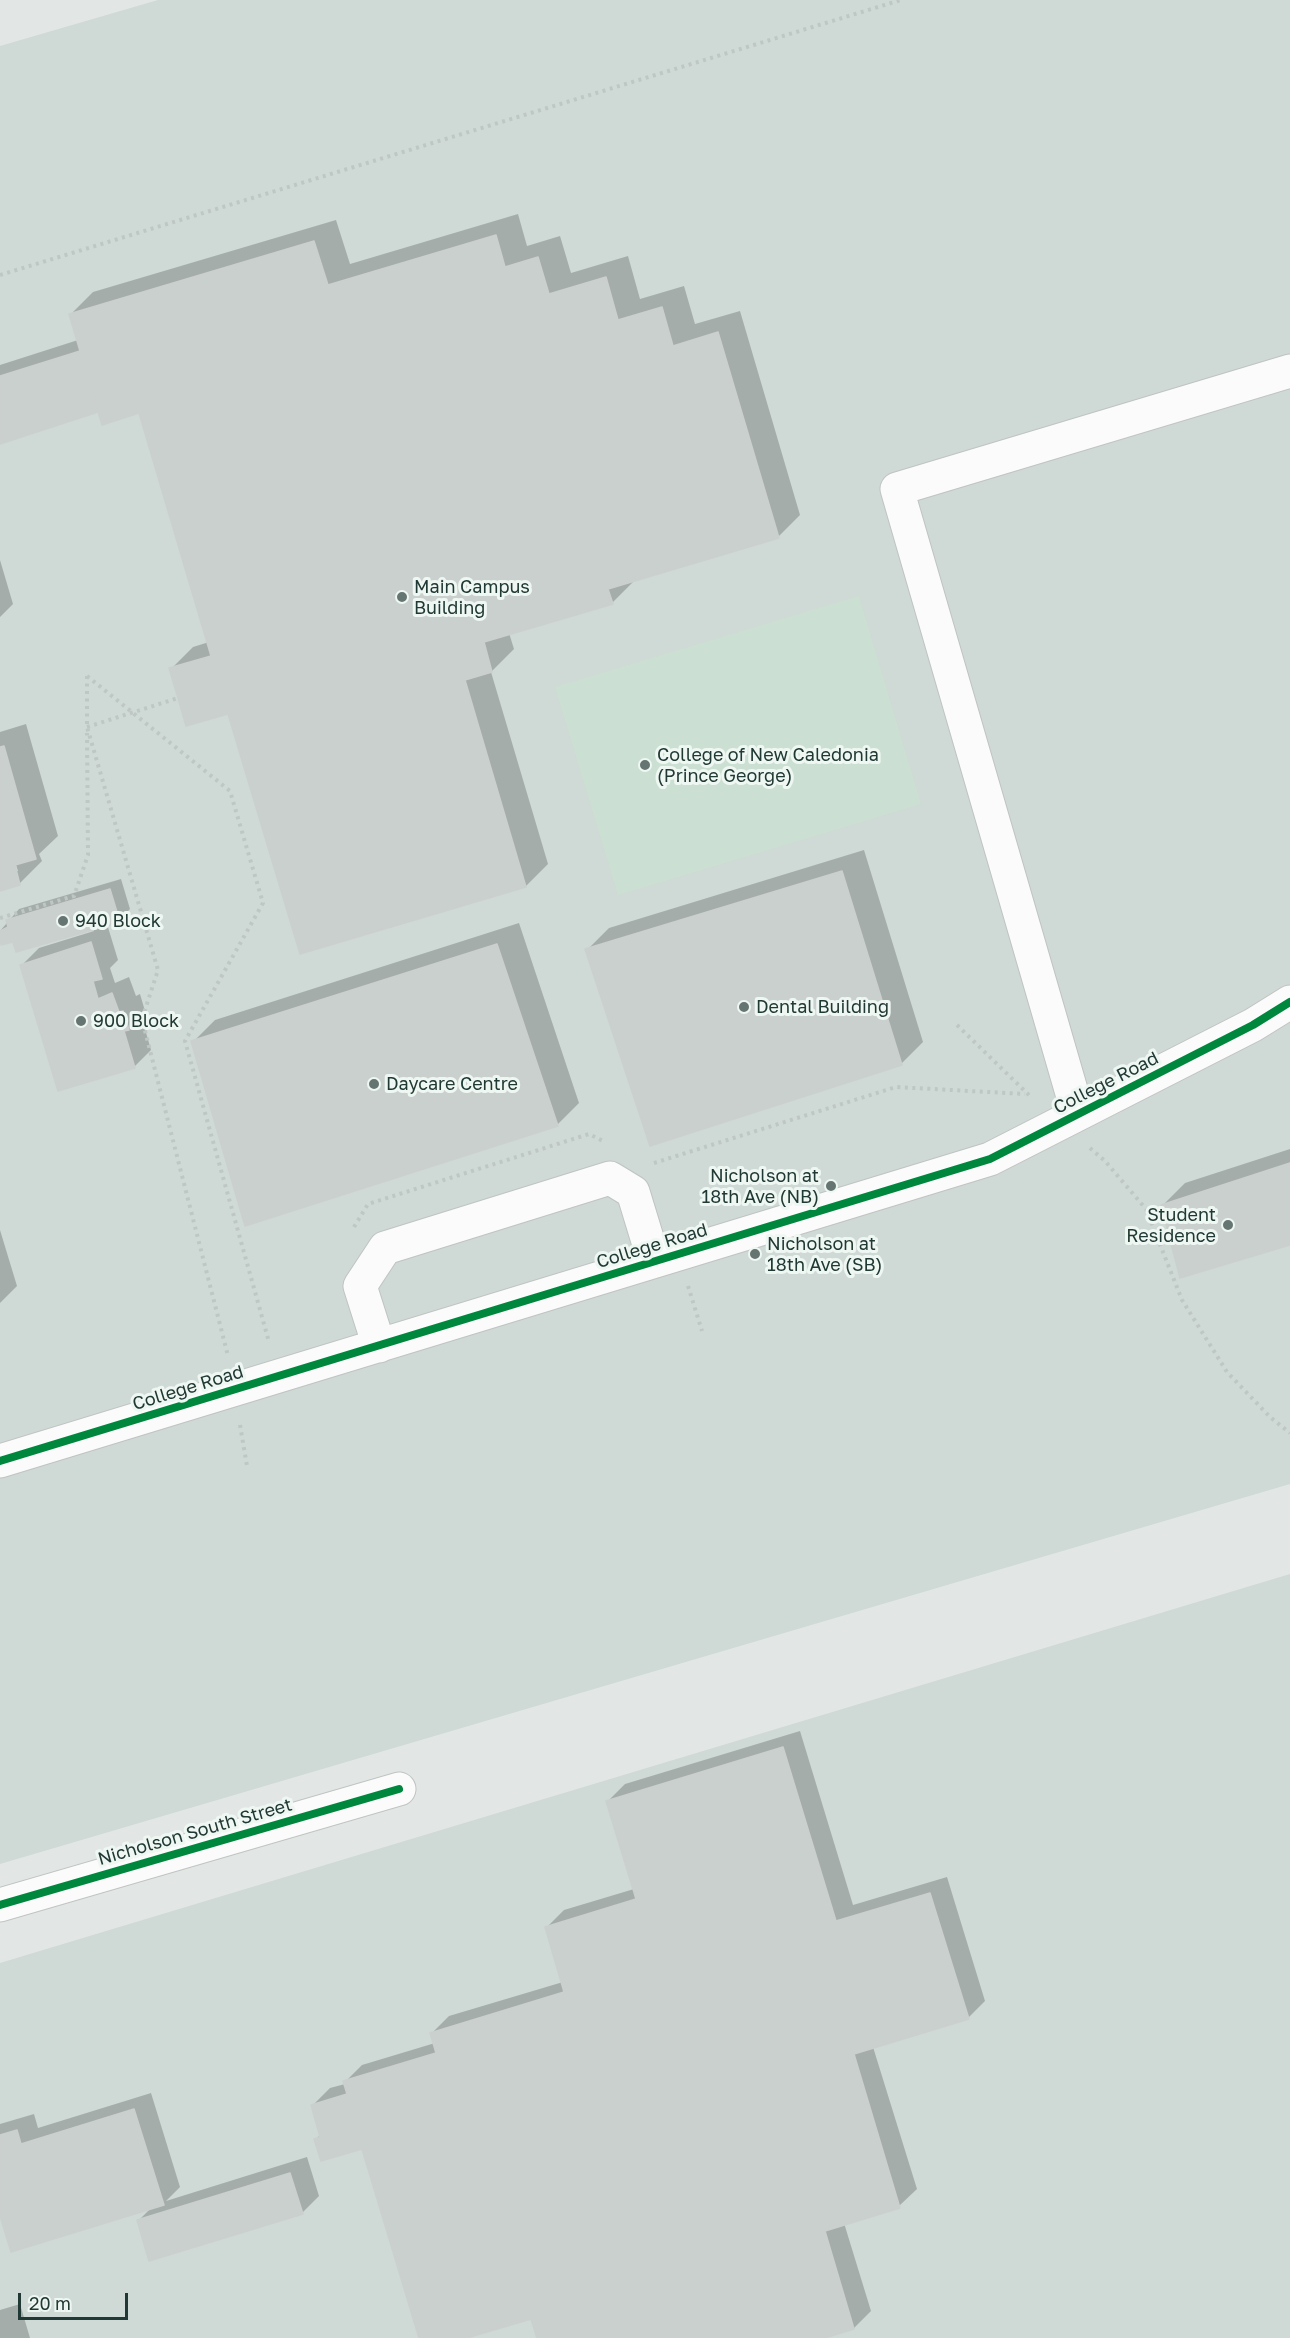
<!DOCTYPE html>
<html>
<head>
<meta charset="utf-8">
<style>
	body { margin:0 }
	#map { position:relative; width:1290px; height:2338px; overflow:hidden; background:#e2e7e5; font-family:"Golos Text",sans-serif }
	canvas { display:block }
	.scale { position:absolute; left:18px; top:2293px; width:110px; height:27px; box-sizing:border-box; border:3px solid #213934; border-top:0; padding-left:8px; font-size:18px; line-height:21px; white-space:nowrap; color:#213934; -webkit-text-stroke:4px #eff7f3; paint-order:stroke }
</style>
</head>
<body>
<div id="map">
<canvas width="1290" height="2338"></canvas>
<div class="scale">20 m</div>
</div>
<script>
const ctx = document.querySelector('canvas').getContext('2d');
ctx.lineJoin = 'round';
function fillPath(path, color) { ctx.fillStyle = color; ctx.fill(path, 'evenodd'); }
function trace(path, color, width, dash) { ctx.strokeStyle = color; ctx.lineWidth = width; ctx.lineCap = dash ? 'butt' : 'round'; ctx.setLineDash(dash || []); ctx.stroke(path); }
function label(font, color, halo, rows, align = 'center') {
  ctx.font = font + ' "Golos Text",sans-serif'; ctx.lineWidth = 6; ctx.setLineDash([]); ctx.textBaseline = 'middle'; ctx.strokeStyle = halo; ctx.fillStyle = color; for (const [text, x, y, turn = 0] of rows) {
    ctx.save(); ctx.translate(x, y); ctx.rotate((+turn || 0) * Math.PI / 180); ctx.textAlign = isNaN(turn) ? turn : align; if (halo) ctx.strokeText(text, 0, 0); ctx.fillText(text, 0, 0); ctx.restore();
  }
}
const built = new Path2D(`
	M 158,0 L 1290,0 L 1290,1484 L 0,1864 L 0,46 Z
	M 1290,1574 L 1290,2338 L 0,2338 L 0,1963 Z`);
const green = new Path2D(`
	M 859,596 L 921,804 L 618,895 L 555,687 Z`);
const shadow = new Path2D(`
	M 518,214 L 527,246 L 560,236 L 571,273 L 628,256 L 640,299 L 684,286 L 695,324 L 740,311 L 800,515 L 778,537 L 635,580 L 612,603 L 509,633 L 514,649 L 491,672 L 548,864 L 526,886 L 229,712 L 171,669 L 193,647 L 209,642 L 140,411 L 99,409 L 0,442 L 0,365 L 78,340 L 71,314 L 93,292 L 336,220 L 350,264 Z
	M 0,560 L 13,604 L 0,617 Z
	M 26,724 L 58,836 L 39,854 L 42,861 L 19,884 L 0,889 L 0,732 ZM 14,858 L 18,871 L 15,871 Z
	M 864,850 L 923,1042 L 901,1064 L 587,950 L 609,928 Z
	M 121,879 L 130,909 L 119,920 L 107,924 L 118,960 L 110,968 L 115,983 L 129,977 L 136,996 L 140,994 L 145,1011 L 141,1015 L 151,1050 L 134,1067 L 22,965 L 39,948 L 94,931 L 93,928 L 2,944 L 0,936 L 0,931 L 19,909 Z
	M 519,923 L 579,1103 L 557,1125 L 193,1042 L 215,1020 Z
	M 1290,1149 L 1290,1243 L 1163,1205 L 1185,1183 Z
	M 0,1230 L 17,1286 L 0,1303 Z
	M 800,1731 L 853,1905 L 947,1877 L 985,2001 L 968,2018 L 873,2047 L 917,2189 L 899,2206 L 844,2223 L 871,2311 L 854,2328 L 820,2338 L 538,2338 L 532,2317 L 462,2338 L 420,2338 L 363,2147 L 316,2139 L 321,2134 L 312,2106 L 330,2088 L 345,2084 L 345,2082 L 362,2065 L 435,2043 L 432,2033 L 449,2016 L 563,1982 L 547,1927 L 564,1910 L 634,1889 L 608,1801 L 625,1784 Z
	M 151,2093 L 180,2187 L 166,2201 L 307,2157 L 319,2196 L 302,2213 L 138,2221 L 152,2207 L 0,2211 L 0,2124 L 34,2114 L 38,2128 Z
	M 20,2304 L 30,2338 L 0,2338 L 0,2310 Z`);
const building = new Path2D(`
	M 496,235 L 505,267 L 538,257 L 549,294 L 606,277 L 618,320 L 662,307 L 673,346 L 718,332 L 779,538 L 608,589 L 613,604 L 484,642 L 492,672 L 465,680 L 526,887 L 300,954 L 228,714 L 186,726 L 178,698 L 169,668 L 211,656 L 139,413 L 102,425 L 69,314 L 314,241 L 328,285 Z
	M 80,351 L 98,412 L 0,444 L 0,376 Z
	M 4,746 L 36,859 L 15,865 L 20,885 L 0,891 L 0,747 Z
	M 842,871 L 902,1065 L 650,1146 L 585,949 Z
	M 110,889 L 120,922 L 16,952 L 13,942 L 1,945 L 0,931 L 8,927 L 6,920 Z
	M 91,942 L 102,979 L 93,981 L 98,999 L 112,993 L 119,1012 L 123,1011 L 129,1030 L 124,1031 L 135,1068 L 58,1091 L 20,965 Z
	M 497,944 L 558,1126 L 245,1226 L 191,1041 Z
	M 1290,1163 L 1290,1245 L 1180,1278 L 1161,1205 Z
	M 783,1747 L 836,1921 L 930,1893 L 969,2019 L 854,2054 L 900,2208 L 825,2231 L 854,2329 L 825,2338 L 537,2338 L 531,2319 L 467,2338 L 419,2338 L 362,2149 L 321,2161 L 314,2139 L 320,2137 L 311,2105 L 347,2094 L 343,2081 L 436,2053 L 430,2033 L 564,1992 L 545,1927 L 636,1899 L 606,1801 Z
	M 134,2109 L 164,2205 L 11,2252 L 0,2216 L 0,2135 L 17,2130 L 21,2144 Z
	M 290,2173 L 303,2214 L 149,2261 L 137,2220 Z`);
const path = new Path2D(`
	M 0,275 L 901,0
	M 87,676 L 87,727 L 158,970 L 142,1019 L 228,1356
	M 87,676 L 230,791 L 263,903 L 185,1041 L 269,1342
	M 0,918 L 74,896 L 88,855 L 87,733
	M 957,1025 L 1032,1098
	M 1090,1148 L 1105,1161 L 1146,1209 L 1182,1300 L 1227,1372 L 1270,1417 L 1290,1433
	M 654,1163 L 896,1087 L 1025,1094
	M 354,1227 L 368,1204 L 589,1134 L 605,1142
	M 688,1286 L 702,1331
	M 240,1425 L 247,1466`);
const minor = new Path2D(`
	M 1078,1114 L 897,489 L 1290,371
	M 379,1346 L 360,1286 L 385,1248 L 610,1178 L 633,1192 L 654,1261
	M 0,1461 L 990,1159 L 1253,1025 L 1290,1002
	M 0,1905 L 399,1789`);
const pathBridge = new Path2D(`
	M 87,727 L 178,698`);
const cycleway = new Path2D(`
	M 0,1461 L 990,1159 L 1253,1025 L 1290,1002
	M 0,1905 L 399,1789`);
const markers = [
	[402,597,6,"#657672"],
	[645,765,6,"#657672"],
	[63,921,6,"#657672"],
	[744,1007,6,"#657672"],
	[81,1021,6,"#657672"],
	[374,1084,6,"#657672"],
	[831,1186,6,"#657672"],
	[1228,1225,6,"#657672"],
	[755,1254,6,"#657672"]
];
const poiNames = [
	["Main Campus",414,587],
	["Building",414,608],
	["College of New Caledonia",657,755],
	["(Prince George)",657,776],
	["940 Block",75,921],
	["Dental Building",756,1007],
	["900 Block",93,1021],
	["Daycare Centre",386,1084],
	["Nicholson at",819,1176,"right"],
	["18th Ave (NB)",819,1197,"right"],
	["Student",1216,1215,"right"],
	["Residence",1216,1236,"right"],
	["Nicholson at",767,1244],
	["18th Ave (SB)",767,1265]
];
const streetNames = [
	["College Road",1106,1083,-27],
	["College Road",652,1246,-17],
	["College Road",188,1388,-17],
	["Nicholson South Street",195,1832,-16]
];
fillPath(built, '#cfd9d5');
fillPath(green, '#cbe0d2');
fillPath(shadow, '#0003');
fillPath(building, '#cad0ce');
trace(building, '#cbd0ce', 1.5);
trace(minor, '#bfc4c2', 35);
trace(path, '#bfc7c5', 4, [3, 4.5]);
trace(minor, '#fbfbfb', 33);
trace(pathBridge, '#bfc7c5', 4, [3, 4.5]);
trace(cycleway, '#00873e', 8);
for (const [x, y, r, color] of markers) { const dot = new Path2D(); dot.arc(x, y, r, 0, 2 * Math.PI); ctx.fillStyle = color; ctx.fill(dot); trace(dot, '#eff7f3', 2); }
label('18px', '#213934', '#eff7f3', poiNames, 'left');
label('18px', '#213934', '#eff7f3', streetNames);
</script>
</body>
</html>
